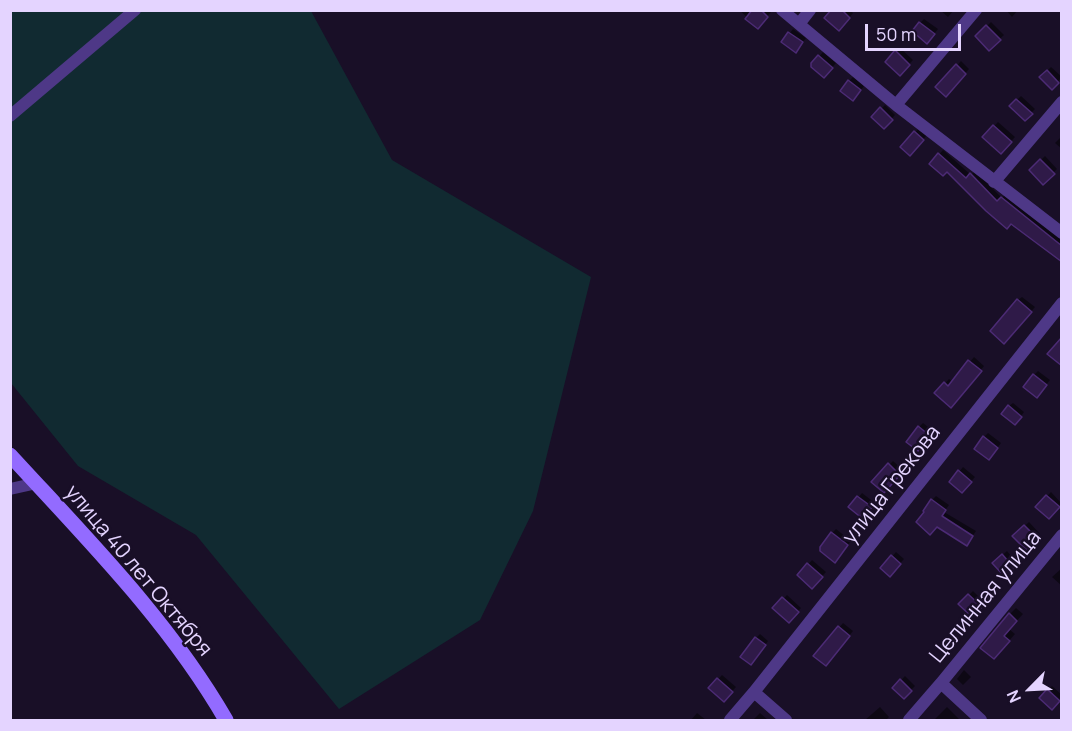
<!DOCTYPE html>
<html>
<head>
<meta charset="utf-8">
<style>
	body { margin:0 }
	#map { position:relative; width:1072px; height:731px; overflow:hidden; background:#190f27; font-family:Manrope,sans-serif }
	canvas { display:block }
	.frame { position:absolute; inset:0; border:12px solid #e4d4ff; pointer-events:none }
	.north { position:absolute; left:1000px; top:659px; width:60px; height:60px; -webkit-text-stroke:4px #190f27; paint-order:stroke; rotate:246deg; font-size:16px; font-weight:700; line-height:24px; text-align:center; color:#e4d4ff }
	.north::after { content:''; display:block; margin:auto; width:21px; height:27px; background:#e4d4ff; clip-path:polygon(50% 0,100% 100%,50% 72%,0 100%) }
	.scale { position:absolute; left:865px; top:24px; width:96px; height:27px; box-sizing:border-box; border:3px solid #e4d4ff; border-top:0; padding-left:8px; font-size:18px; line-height:21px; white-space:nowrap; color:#e4d4ff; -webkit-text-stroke:4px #190f27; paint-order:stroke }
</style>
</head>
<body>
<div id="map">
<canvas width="1072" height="731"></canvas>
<div class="frame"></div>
<div class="north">N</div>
<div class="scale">50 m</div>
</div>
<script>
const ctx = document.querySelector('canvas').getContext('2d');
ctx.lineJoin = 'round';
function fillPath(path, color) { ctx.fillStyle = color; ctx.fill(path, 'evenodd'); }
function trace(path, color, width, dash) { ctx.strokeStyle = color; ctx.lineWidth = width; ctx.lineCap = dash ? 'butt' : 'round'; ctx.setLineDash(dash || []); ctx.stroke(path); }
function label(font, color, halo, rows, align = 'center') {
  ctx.font = font + ' Manrope,sans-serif'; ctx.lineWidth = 5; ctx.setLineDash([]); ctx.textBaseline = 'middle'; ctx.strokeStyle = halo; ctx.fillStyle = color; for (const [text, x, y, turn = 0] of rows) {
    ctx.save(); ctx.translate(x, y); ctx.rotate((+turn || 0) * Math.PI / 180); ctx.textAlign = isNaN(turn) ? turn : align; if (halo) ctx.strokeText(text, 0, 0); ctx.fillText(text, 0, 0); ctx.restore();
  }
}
const green = new Path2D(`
	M 10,11 L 311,11 L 392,160 L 591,277 L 533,511 L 480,620 L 339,709 L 196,535 L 78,466 L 11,383 Z`);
const shadow = new Path2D(`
	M 739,10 L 769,10 L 771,12 L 758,27 Z
	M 833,10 L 850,10 L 853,13 L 843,25 Z
	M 940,10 L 954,10 L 948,17 Z
	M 1006,10 L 1018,10 L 1012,17 Z
	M 924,19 L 938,29 L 931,38 L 920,23 Z
	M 991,22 L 1004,35 L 989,49 L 977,36 Z
	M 793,29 L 806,38 L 796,51 L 783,42 Z
	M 900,48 L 913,60 L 900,74 L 887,61 Z
	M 823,52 L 836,63 L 824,76 L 813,64 Z
	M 961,61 L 969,69 L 946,95 L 938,87 Z
	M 1051,67 L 1062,77 L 1052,88 L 1041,77 Z
	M 853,77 L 864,86 L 857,95 L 849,81 Z
	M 1021,96 L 1035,109 L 1025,119 L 1011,106 Z
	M 885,105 L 895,115 L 884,127 L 873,117 Z
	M 998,122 L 1015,137 L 1001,152 L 984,137 Z
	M 919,128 L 927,135 L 910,154 L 902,147 Z
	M 1062,136 L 1062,149 L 1055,143 Z
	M 943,150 L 971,175 L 975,171 L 1002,198 L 1006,194 L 1062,238 L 1062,262 L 947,170 L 931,164 Z
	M 1045,156 L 1057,169 L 1043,183 L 1031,170 Z
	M 1022,297 L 1035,307 L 1008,338 L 1018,300 Z
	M 974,357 L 984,366 L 955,403 L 936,393 L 949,379 L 953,382 Z
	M 1038,371 L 1050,380 L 1040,392 L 1034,375 Z
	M 1013,403 L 1024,412 L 1019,419 L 1009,406 Z
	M 923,423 L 932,430 L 921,445 L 919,427 Z
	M 988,433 L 1001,443 L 993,454 L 984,437 Z
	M 893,461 L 903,470 L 884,491 L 873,482 Z
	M 963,467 L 975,477 L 966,487 L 951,482 Z
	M 1051,492 L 1062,504 L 1049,517 L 1037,507 Z
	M 862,493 L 875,503 L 867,513 L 851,507 Z
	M 936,496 L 949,505 L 944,512 L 976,531 L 970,540 L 937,526 L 932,500 Z
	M 1029,522 L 1040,534 L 1026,548 L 1014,536 Z
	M 836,529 L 851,541 L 839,557 L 832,533 Z
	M 1007,551 L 1017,563 L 1004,574 L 994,563 Z
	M 896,552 L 904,559 L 890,575 L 882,568 Z
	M 812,560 L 826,572 L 812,587 L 799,575 Z
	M 1062,568 L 1062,586 L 1052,577 Z
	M 973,591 L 984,602 L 972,615 L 960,604 Z
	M 787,595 L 801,608 L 789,621 L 775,608 Z
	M 1016,608 L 1023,614 L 1009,629 L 1015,634 L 1000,651 L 1010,614 Z
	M 843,623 L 853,631 L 829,660 L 815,656 Z
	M 760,634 L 768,641 L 755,659 L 756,638 Z
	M 964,670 L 971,677 L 963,685 L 957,679 Z
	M 722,675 L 736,687 L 724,700 L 710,688 Z
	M 905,676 L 915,686 L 904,697 L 894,688 Z
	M 1052,686 L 1062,695 L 1062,698 L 1052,708 L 1041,698 Z
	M 880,707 L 889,717 L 886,720 L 865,720 Z
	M 947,707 L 959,719 L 958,720 L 934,720 Z
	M 697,713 L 706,720 L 691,720 Z
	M 760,713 L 768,720 L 753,720 Z`);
const building = new Path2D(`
	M 752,10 L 761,10 L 768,17 L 758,29 L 745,19 Z
	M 831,10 L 842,10 L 850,18 L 839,31 L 824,18 Z
	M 919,22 L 935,34 L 927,44 L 912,31 Z
	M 986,25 L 1001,40 L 989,51 L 975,36 Z
	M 788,32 L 803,42 L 796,53 L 781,42 Z
	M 895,50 L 910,65 L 900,76 L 885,62 Z
	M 818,55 L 833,68 L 824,78 L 811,67 L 811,63 Z
	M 956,64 L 966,74 L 946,97 L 935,87 Z
	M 1047,70 L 1059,83 L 1052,90 L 1039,77 Z
	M 848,80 L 861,90 L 853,101 L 840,91 Z
	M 1016,99 L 1033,114 L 1025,121 L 1009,106 Z
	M 880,107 L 893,120 L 884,129 L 871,117 Z
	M 993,125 L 1012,142 L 1001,154 L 982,137 Z
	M 914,131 L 924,140 L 910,156 L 900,147 Z
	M 938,153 L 966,178 L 970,173 L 997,201 L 1001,197 L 1062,246 L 1062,262 L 1011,224 L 1007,229 L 986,211 L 947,172 L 943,176 L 929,164 Z
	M 1040,159 L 1055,174 L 1043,185 L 1029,170 Z
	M 1017,299 L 1032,312 L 1004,344 L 990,331 Z
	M 1062,337 L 1062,366 L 1047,354 Z
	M 968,360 L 982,371 L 951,408 L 934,393 L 944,382 L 948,386 Z
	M 1033,374 L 1047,385 L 1037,398 L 1023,387 Z
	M 1008,405 L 1022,417 L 1015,425 L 1001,414 Z
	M 918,426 L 929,435 L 918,451 L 906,442 Z
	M 983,436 L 998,448 L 989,460 L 974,449 Z
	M 888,463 L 900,475 L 884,493 L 871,482 Z
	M 958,470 L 972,482 L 962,493 L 949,482 Z
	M 1046,495 L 1060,507 L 1049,519 L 1035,507 Z
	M 857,496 L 872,507 L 863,519 L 848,507 Z
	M 931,499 L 946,510 L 942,516 L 973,536 L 967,546 L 937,527 L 930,535 L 916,522 L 924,512 L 923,511 Z
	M 1024,525 L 1038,539 L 1026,550 L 1012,536 Z
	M 831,532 L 848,545 L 835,563 L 820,551 L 820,547 Z
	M 1002,554 L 1014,568 L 1004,576 L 992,563 Z
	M 891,555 L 901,564 L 890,577 L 880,568 Z
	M 807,563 L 823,577 L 812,589 L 797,575 Z
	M 968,594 L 982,607 L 972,617 L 958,604 Z
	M 782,597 L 799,612 L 789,623 L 772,608 Z
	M 1009,613 L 1017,621 L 1004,636 L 1010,641 L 994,659 L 980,648 Z
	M 838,626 L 850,636 L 826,666 L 813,656 Z
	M 755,637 L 766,645 L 751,665 L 740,657 Z
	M 717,678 L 733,692 L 724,702 L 708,688 Z
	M 900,679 L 912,691 L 904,699 L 892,688 Z
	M 1047,689 L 1060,701 L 1052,710 L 1039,698 Z`);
const minor = new Path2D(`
	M 782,10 L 896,105 L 1062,233
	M 799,24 L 810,10
	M 896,105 L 976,10
	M 10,116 L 135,10
	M 994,182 L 1062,102
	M 10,489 L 37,483
	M 941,683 L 1062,535
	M 754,692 L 1062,303
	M 730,720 L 754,692 L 786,720
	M 909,720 L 941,683 L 981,720`);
const secondary = new Path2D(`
	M 10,455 C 87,539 169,621 226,720`);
const streetNames = [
	["улица Грекова",892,485,-52],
	["улица 40 лет Октября",138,571,50],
	["Целинная улица",986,597,-51]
];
fillPath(green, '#112a31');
fillPath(shadow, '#0007');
fillPath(building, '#2f1a48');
trace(building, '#4c2b75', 1.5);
trace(minor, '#4e3887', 12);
trace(secondary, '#936bff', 15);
label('21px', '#e4d4ff', '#190f27', streetNames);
</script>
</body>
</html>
